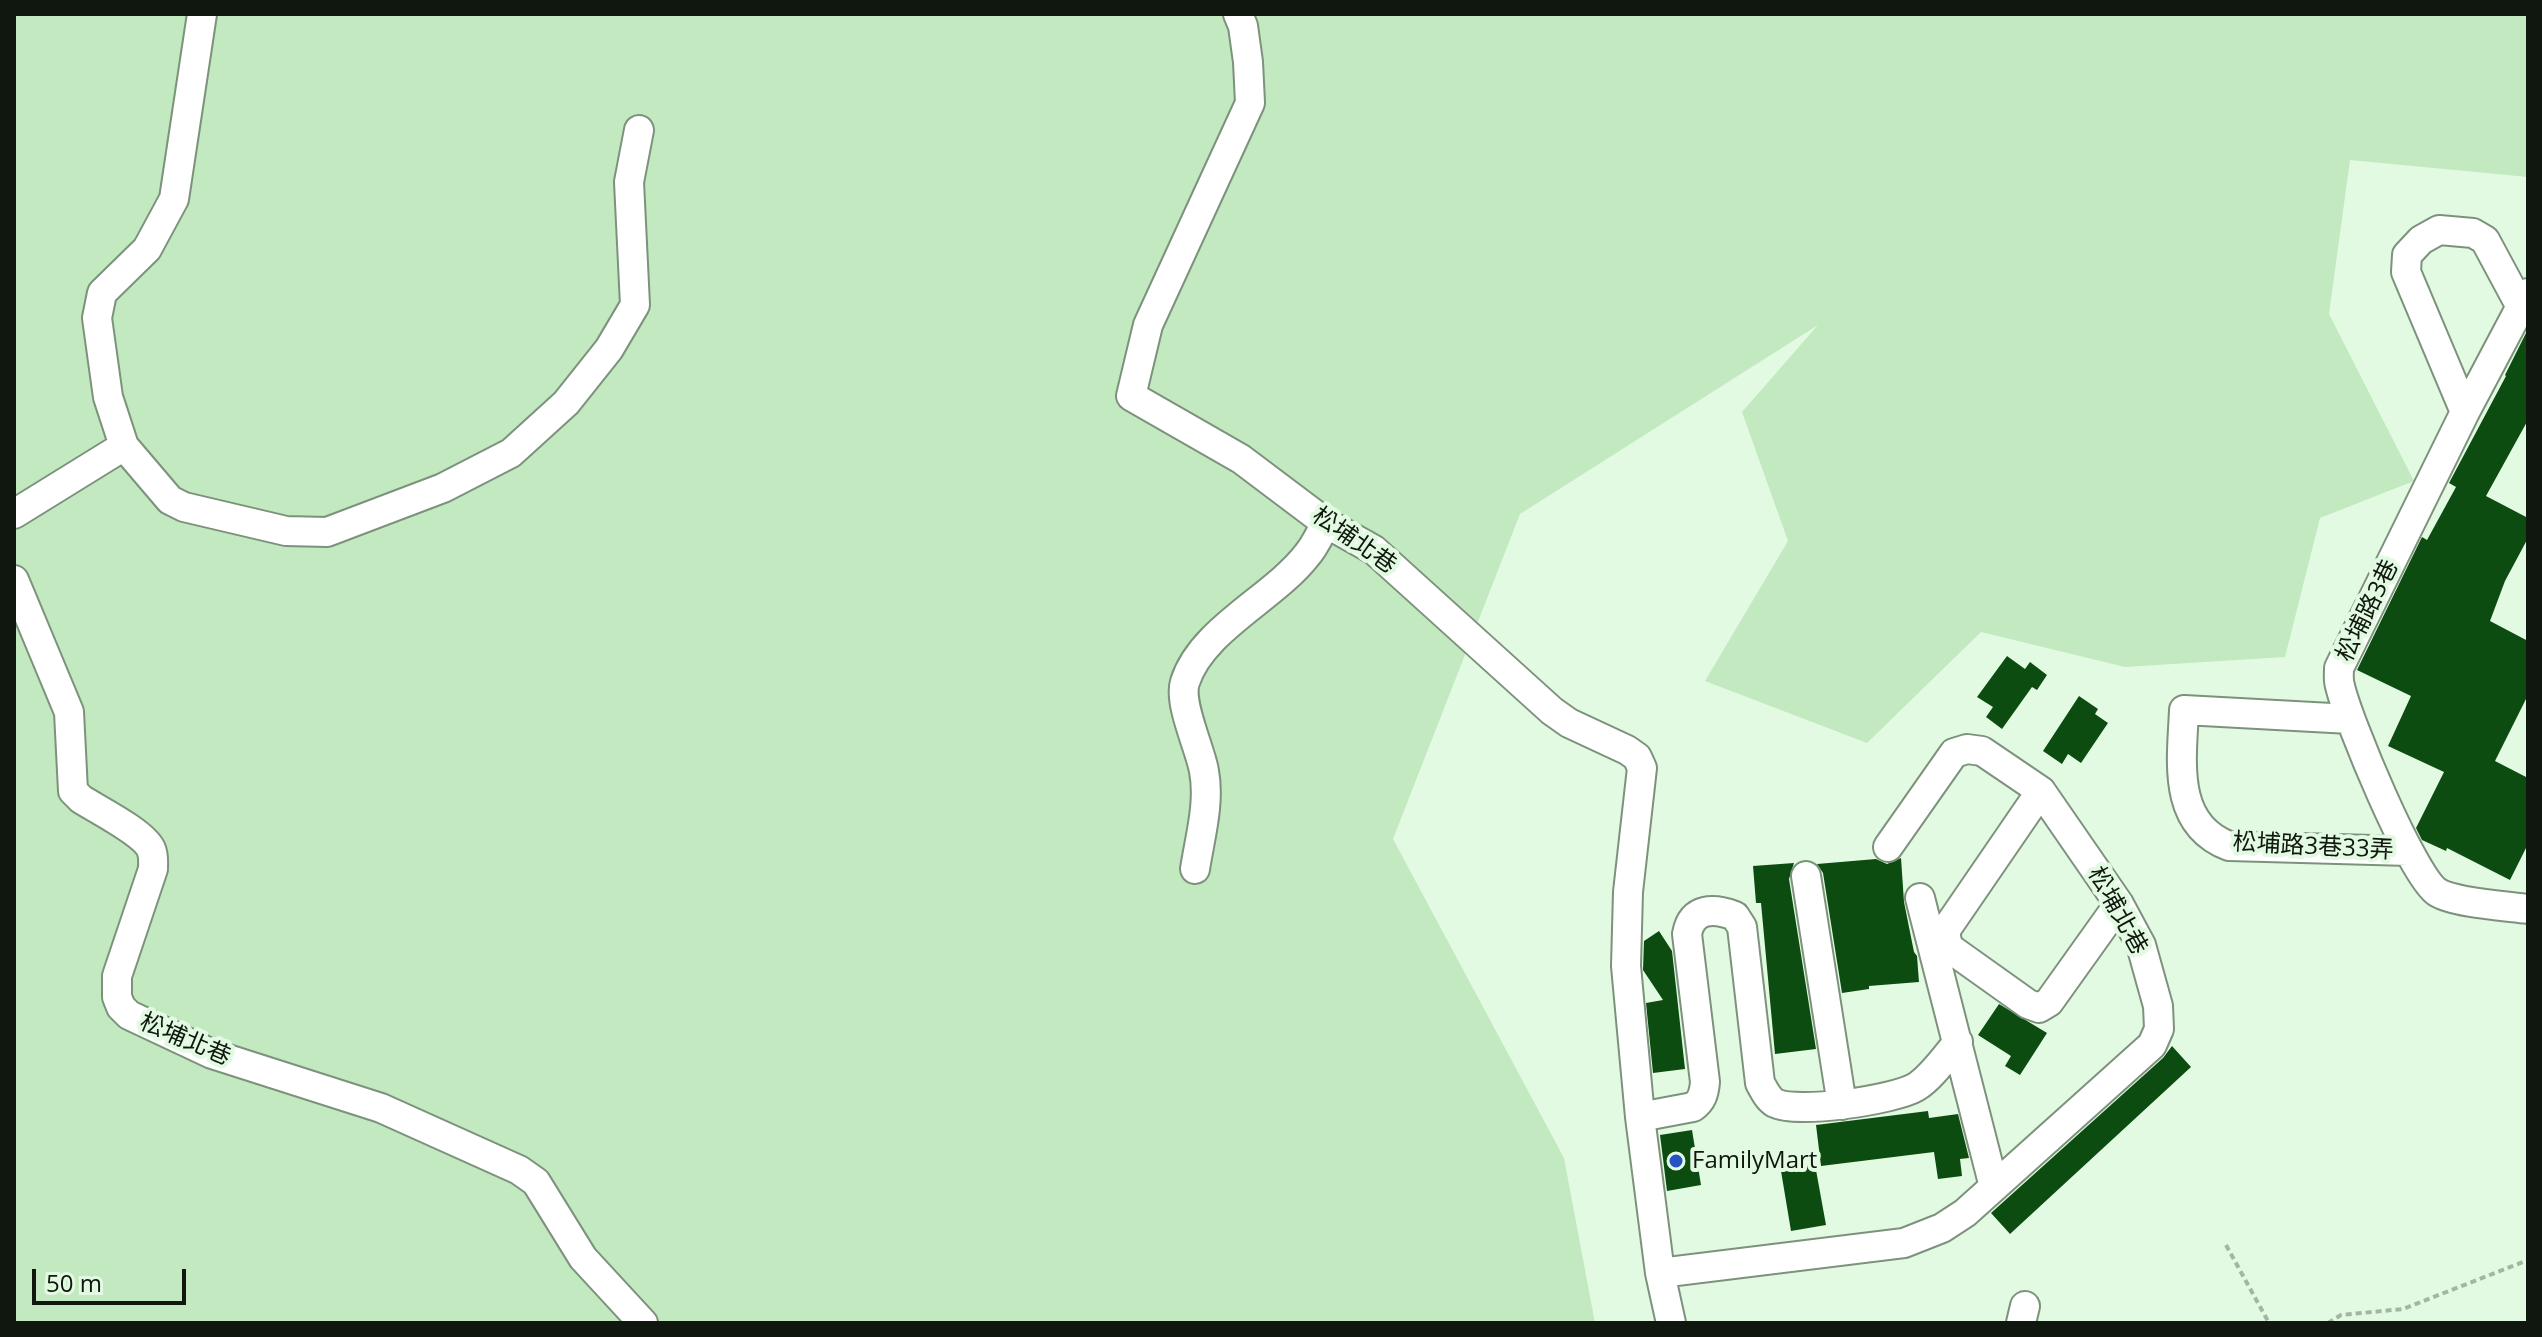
<!DOCTYPE html>
<html>
<head>
<meta charset="utf-8">
<style>
	body { margin:0 }
	#map { position:relative; width:2542px; height:1337px; overflow:hidden; background:#e3fae2; font-family:"Open Sans",sans-serif }
	canvas { display:block }
	.frame { position:absolute; inset:0; border:16px solid #0f170e; pointer-events:none }
	.scale { position:absolute; left:32px; top:1269px; width:154px; height:36px; box-sizing:border-box; border:4px solid #0f170e; border-top:0; padding-left:10px; font-size:24px; line-height:28px; white-space:nowrap; color:#0f170e; -webkit-text-stroke:6px #e3fae2; paint-order:stroke }
</style>
</head>
<body>
<div id="map">
<canvas width="2542" height="1337"></canvas>
<div class="frame"></div>
<div class="scale">50 m</div>
</div>
<script>
const ctx = document.querySelector('canvas').getContext('2d');
ctx.lineJoin = 'round';
function fillPath(path, color) { ctx.fillStyle = color; ctx.fill(path, 'evenodd'); }
function trace(path, color, width, dash) { ctx.strokeStyle = color; ctx.lineWidth = width; ctx.lineCap = dash ? 'butt' : 'round'; ctx.setLineDash(dash || []); ctx.stroke(path); }
function label(font, color, halo, rows, align = 'center') {
  ctx.font = font + ' "Open Sans","Noto Sans TC",sans-serif'; ctx.lineWidth = 8; ctx.setLineDash([]); ctx.textBaseline = 'middle'; ctx.strokeStyle = halo; ctx.fillStyle = color; for (const [text, x, y, turn = 0] of rows) {
    ctx.save(); ctx.translate(x, y); ctx.rotate((+turn || 0) * Math.PI / 180); ctx.textAlign = isNaN(turn) ? turn : align; if (halo) ctx.strokeText(text, 0, 0); ctx.fillText(text, 0, 0); ctx.restore();
  }
}
const green = new Path2D(`
	M 14,14 L 2528,14 L 2528,177 L 2350,160 L 2329,314 L 2414,481 L 2320,518 L 2285,657 L 2125,667 L 1981,632 L 1867,743 L 1705,681 L 1788,541 L 1742,412 L 1818,325 L 1520,514 L 1393,839 L 1564,1158 L 1595,1323 L 14,1323 Z`);
const building = new Path2D(`
	M 2528,329 L 2528,420 L 2486,496 L 2528,518 L 2528,538 L 2505,581 L 2490,621 L 2528,641 L 2528,695 L 2495,761 L 2528,778 L 2528,844 L 2510,880 L 2447,848 L 2446,851 L 2422,840 L 2416,828 L 2444,772 L 2388,746 L 2411,696 L 2357,670 L 2422,537 L 2427,540 L 2456,487 L 2449,483 L 2506,376 L 2505,375 Z
	M 2007,656 L 2025,669 L 2030,662 L 2047,675 L 2037,690 L 2032,687 L 2002,729 L 1986,717 L 1993,707 L 1977,697 Z
	M 2079,696 L 2098,709 L 2095,714 L 2108,723 L 2081,763 L 2068,754 L 2062,764 L 2043,751 Z
	M 1901,858 L 1904,902 L 1914,952 L 1917,956 L 1919,982 L 1869,986 L 1869,989 L 1842,993 L 1823,873 L 1817,864 L 1876,859 L 1887,864 Z
	M 1794,863 L 1789,879 L 1816,1049 L 1775,1054 L 1761,903 L 1756,903 L 1753,866 Z
	M 1659,931 L 1672,951 L 1685,1069 L 1653,1073 L 1646,1003 L 1663,1000 L 1643,970 L 1644,941 Z
	M 1999,1004 L 2047,1033 L 2020,1075 L 2005,1066 L 2011,1056 L 1978,1035 Z
	M 2172,1046 L 2191,1067 L 2010,1234 L 1991,1213 L 2163,1058 Z
	M 1928,1111 L 1929,1118 L 1958,1114 L 1969,1158 L 1960,1159 L 1962,1176 L 1938,1179 L 1934,1152 L 1821,1166 L 1816,1125 Z
	M 1692,1130 L 1701,1185 L 1667,1191 L 1660,1135 Z
	M 1814,1159 L 1826,1225 L 1791,1231 L 1780,1165 Z`);
const path = new Path2D(`
	M 2226,1245 L 2269,1323
	M 2328,1323 L 2341,1315 L 2403,1309 L 2528,1260`);
const minor = new Path2D(`
	M 202,14 L 174,199 L 147,249 L 102,293 L 97,318 L 108,397 L 124,446 L 170,500 L 184,507 L 286,531 L 327,532 L 443,488 L 511,453 L 566,403 L 609,349 L 635,305 L 629,182 L 639,130
	M 1238,14 L 1243,26 L 1248,62 L 1250,103 L 1148,325 L 1131,396 L 1241,459 L 1326,523 L 1374,550 L 1552,711 L 1569,723 L 1627,750 L 1637,757 L 1642,768 L 1628,892 L 1626,966 L 1640,1117 L 1660,1273 L 1671,1323
	M 2528,293 L 2465,412 L 2339,668 C 2339,674 2338,680 2340,686 C 2348,721 2412,875 2437,892 C 2454,903 2506,906 2528,909
	M 2465,412 L 2406,272 L 2407,255 L 2421,240 L 2439,230 L 2473,233 L 2485,240 L 2521,307
	M 14,514 L 124,446
	M 14,580 L 69,712 L 73,791 L 81,799 C 98,810 143,832 151,849 C 154,856 153,862 153,869 L 117,976 L 117,997 L 121,1007 L 129,1015 L 212,1054 L 381,1108 L 519,1170 L 536,1182 L 583,1258 L 643,1323
	M 2350,719 L 2184,710 C 2182,759 2171,824 2229,846 L 2409,851
	M 2041,791 L 1945,931 L 1948,947 L 2028,1004 L 2039,1008 L 2049,1002 L 2119,904
	M 1195,869 C 1200,837 1210,803 1204,771 C 1200,748 1178,703 1185,682 C 1202,629 1274,598 1307,555 C 1315,546 1320,534 1326,523
	M 1806,876 L 1842,1105
	M 1920,898 L 1994,1187
	M 1640,1117 L 1693,1107 C 1702,1101 1704,1093 1705,1082 L 1687,934 C 1692,907 1714,908 1735,916 L 1742,927 L 1760,1083 C 1764,1090 1768,1099 1775,1103 C 1797,1114 1894,1100 1916,1087 C 1932,1077 1946,1056 1958,1042
	M 1660,1273 L 1904,1243 L 1942,1228 L 1965,1213 L 2152,1045 L 2159,1029 L 2158,1006 L 2141,945 L 2119,904 L 2041,791 L 1982,751 L 1967,749 L 1954,753 L 1888,847
	M 2021,1323 L 2025,1306`);
const markers = [
	[1676,1161,8,"#2852c1"]
];
const streetNames = [
	["松埔北巷",1354,541,35],
	["松埔路3巷",2368,611,-64],
	["松埔路3巷33弄",2313,847,3],
	["松埔北巷",2117,911,61],
	["松埔北巷",185,1040,23]
];
const poiNames = [
	["FamilyMart",1692,1161]
];
fillPath(green, '#c2e9c0');
fillPath(building, '#0c4c10');
trace(minor, '#7d927c', 32);
trace(path, '#a3b6a2', 4, [6, 4]);
trace(minor, '#fff', 28);
for (const [x, y, r, color] of markers) { const dot = new Path2D(); dot.arc(x, y, r, 0, 2 * Math.PI); ctx.fillStyle = color; ctx.fill(dot); trace(dot, '#e3fae2', 3); }
label('24px', '#0f170e', '#e3fae2', streetNames);
label('24px', '#0f170e', '#e3fae2', poiNames, 'left');
</script>
</body>
</html>
